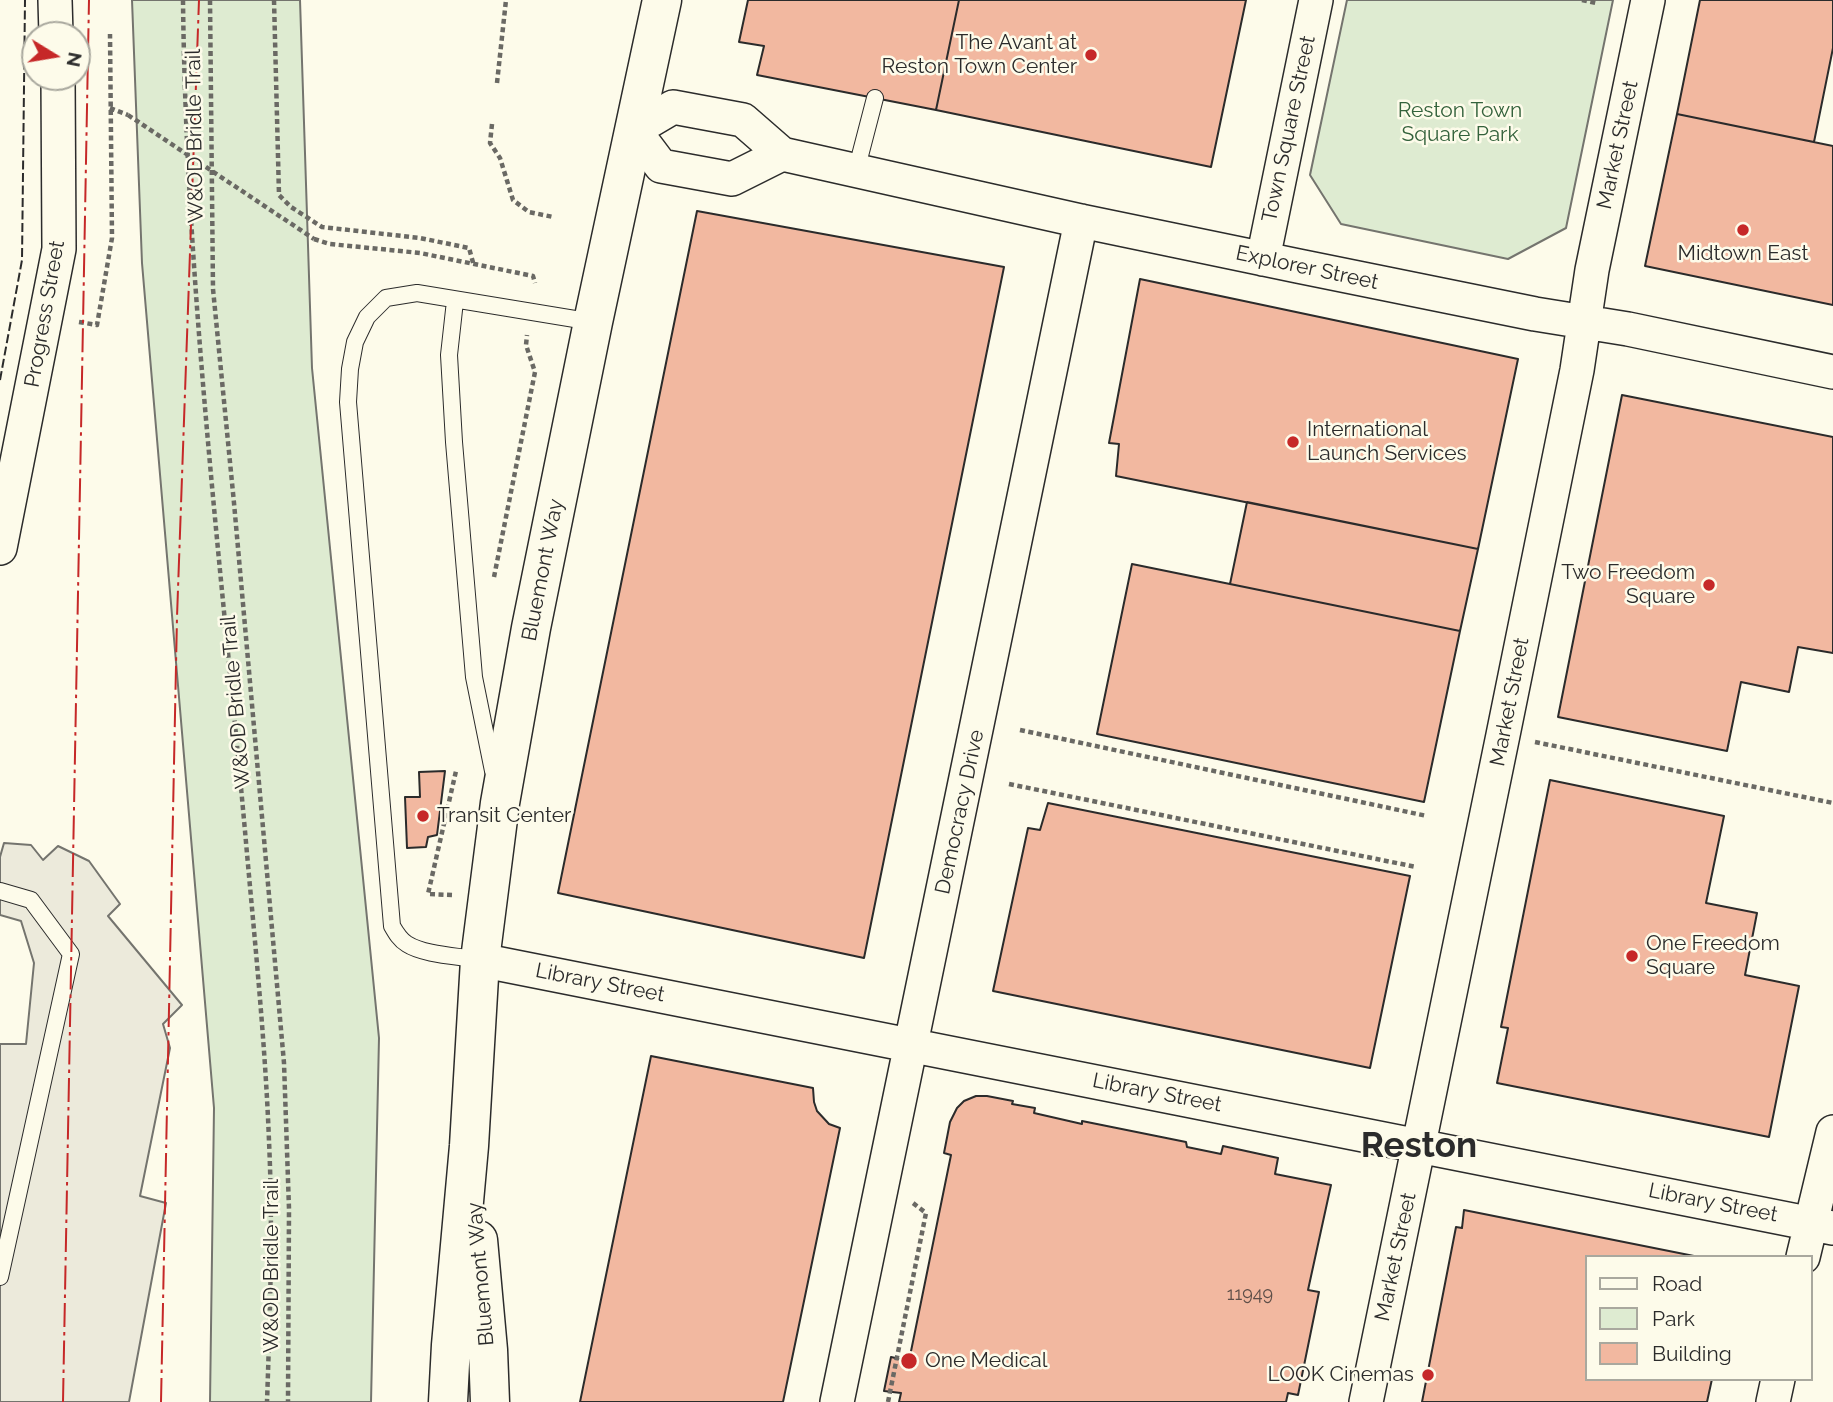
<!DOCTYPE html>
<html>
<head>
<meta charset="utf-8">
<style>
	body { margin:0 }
	#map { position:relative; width:1833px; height:1402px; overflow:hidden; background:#fdfbea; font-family:Raleway,sans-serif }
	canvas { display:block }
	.legend { position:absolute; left:1585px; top:1255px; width:228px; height:126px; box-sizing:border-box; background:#fdfbea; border:2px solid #a9a89e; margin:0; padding:9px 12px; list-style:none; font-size:21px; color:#2b2b2b }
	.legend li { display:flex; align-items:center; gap:14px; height:35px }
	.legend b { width:35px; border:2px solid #a9a89e }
	.north { position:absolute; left:21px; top:21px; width:70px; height:70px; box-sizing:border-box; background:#fdfbea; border:2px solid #a9a89e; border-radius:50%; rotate:101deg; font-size:19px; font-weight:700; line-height:28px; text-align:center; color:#2b2b2b }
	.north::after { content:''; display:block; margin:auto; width:24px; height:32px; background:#c62828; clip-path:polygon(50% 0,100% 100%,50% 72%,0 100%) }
</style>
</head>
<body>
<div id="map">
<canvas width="1833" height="1402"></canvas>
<ul class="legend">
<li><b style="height:9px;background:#fdfbea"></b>Road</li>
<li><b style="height:19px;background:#deebd1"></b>Park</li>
<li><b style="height:19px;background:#f2b8a0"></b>Building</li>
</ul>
<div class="north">N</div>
</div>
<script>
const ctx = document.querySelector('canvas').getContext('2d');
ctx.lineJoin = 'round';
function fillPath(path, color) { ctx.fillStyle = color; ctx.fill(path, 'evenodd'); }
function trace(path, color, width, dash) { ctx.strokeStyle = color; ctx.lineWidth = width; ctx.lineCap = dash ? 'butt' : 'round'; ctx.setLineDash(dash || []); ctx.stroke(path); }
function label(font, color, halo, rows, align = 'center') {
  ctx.font = font + ' Raleway,sans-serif'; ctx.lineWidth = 5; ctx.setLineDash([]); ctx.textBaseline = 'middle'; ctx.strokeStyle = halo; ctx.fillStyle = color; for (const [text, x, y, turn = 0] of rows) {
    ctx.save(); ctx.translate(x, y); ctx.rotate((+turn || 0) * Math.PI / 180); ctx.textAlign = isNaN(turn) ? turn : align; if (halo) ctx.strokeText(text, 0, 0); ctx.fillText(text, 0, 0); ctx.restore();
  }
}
const green = new Path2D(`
	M 132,0 L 300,0 L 312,368 L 379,1038 L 371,1402 L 210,1402 L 214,1108 L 142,263 Z
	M 1347,0 L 1613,0 L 1566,228 L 1508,259 L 1341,224 L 1310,175 Z`);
const parking = new Path2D(`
	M 4,843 L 31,845 L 43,860 L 58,846 L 89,861 L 120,904 L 108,916 L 182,1005 L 163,1024 L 170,1048 L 140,1196 L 166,1203 L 129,1402 L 0,1402 L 0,1044 L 26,1044 L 34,963 L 21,921 L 0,915 L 0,857 Z`);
const building = new Path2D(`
	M 748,0 L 959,0 L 936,110 L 757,75 L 764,46 L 739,42 Z
	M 959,0 L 1246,0 L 1211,167 L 936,110 Z
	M 1700,0 L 1833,0 L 1833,48 L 1814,142 L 1677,114 Z
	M 1677,114 L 1833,146 L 1833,305 L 1645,266 Z
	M 697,211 L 1004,267 L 864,958 L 558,893 Z
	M 1140,279 L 1518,359 L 1478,549 L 1116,476 L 1119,444 L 1109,443 Z
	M 1622,395 L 1833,437 L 1833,653 L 1798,647 L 1789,692 L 1741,682 L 1727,751 L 1558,717 Z
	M 1247,502 L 1478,549 L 1460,631 L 1230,584 Z
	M 1132,564 L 1460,631 L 1424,802 L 1097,734 Z
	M 445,771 L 437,835 L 428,837 L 426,847 L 407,848 L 405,797 L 420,797 L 419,772 Z
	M 1550,780 L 1724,816 L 1706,903 L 1757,913 L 1745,975 L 1799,986 L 1769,1137 L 1497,1083 L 1508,1028 L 1501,1027 Z
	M 1048,803 L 1410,876 L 1370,1068 L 993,991 L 1028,828 L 1040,830 Z
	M 651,1056 L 813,1088 L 814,1102 L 817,1111 L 829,1124 L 840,1128 L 783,1402 L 580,1402 Z
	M 976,1096 L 987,1096 L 1013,1101 L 1012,1104 L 1035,1108 L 1034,1113 L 1082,1124 L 1082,1121 L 1186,1142 L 1187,1147 L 1221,1154 L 1223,1146 L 1278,1158 L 1275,1174 L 1331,1185 L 1308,1290 L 1319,1292 L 1298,1395 L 1288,1393 L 1286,1402 L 899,1402 L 901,1393 L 884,1391 L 891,1357 L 909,1361 L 951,1155 L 944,1153 L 950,1122 L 957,1108 L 964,1101 Z
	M 1464,1210 L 1699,1257 L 1586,1257 L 1586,1379 L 1712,1379 L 1707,1402 L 1422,1402 L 1456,1227 L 1462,1228 Z`);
const path = new Path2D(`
	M 183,0 C 186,278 220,555 245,831 C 254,934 265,1037 269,1141 C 273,1228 270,1315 267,1402
	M 210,0 L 213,289 L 234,503 L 284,1063 L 289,1209 L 288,1402
	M 274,0 L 279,195 L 291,207 L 322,227 L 420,238 L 469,248 L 474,266
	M 1582,0 L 1596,3
	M 497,83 L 506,0
	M 110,108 L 128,115
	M 492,124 L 490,143 L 500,158 L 513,200 L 529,212 L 553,217
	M 314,239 L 330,244 L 420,253 L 533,276 L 535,283
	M 79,322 L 97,325 L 112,238 L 110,34
	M 494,577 L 535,372 L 526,345 L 527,335
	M 1020,730 L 1427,816
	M 1535,742 L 1833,803
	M 1009,784 L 1416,867
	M 452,895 L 428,894 L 456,771
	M 888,1402 L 926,1213 L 913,1203`);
const service = new Path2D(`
	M 856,171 L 875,98
	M 455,301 L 449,355 L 454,442 L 474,677 L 493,771
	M 0,891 L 31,900 L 71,954 L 0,1277
	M 480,960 C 459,956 424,955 407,944 C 400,940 396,933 392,926 L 348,402 L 350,369 L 355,342 L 367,317 L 386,298 L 417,293 L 593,322`);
const minor = new Path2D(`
	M 55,0 L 56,35
	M 782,154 L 732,179 L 661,166 L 634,130 L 673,107 L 743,120 L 782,154 L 1081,221 L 1298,266 L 1535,314 L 1628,329 L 1833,372
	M 1263,259 L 1316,0
	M 0,548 L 59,249 L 58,77
	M 480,960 L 1833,1228
	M 1803,1257 L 1833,1132
	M 837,1402 L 1081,221
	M 1366,1402 L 1503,735 L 1577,370 L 1592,270 L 1648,0
	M 1773,1402 L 1778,1379`);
const tertiary = new Path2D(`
	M 478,1240 L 488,1350 L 490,1402
	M 448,1402 L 451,1345 L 469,1146 L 480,960 L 500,803 L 531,628 L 593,322 L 662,0`);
const pathBridge = new Path2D(`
	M 128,115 L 314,239`);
const fence = new Path2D(`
	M 0,380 L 22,260 L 25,0`);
const power = new Path2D(`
	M 63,1402 L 89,0
	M 161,1402 L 177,617 L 199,0`);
const markers = [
	[1091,55,7,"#c62828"],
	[1743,230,7,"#c62828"],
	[1293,442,7,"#c62828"],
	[1709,585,7,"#c62828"],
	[423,816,7,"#c62828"],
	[1632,956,7,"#c62828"],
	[909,1361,9,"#c62828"],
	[1428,1375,7,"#c62828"]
];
const numberNames = [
	["11949",1250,1295]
];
const poiNames = [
	["The Avant at",1077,43,"right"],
	["Reston Town Center",1077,67,"right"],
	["Midtown East",1743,254,"center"],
	["International",1307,430],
	["Launch Services",1307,454],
	["Two Freedom",1695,573,"right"],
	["Square",1695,597,"right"],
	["Transit Center",437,816],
	["One Freedom",1646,944],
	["Square",1646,968],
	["One Medical",925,1361],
	["LOOK Cinemas",1414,1375,"right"]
];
const parkNames = [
	["Reston Town",1460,111],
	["Square Park",1460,135]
];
const streetNames = [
	["Town Square Street",1289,129,-78],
	["W&OD Bridle Trail",195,136,-91],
	["Market Street",1618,145,-78],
	["Explorer Street",1307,268,12],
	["Progress Street",45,314,-80],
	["Bluemont Way",543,570,-79],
	["W&OD Bridle Trail",236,702,-95],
	["Market Street",1510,702,-79],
	["Democracy Drive",960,812,-78],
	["Library Street",600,983,11],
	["Library Street",1157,1093,11],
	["Library Street",1713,1203,11],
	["Market Street",1396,1257,-78],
	["W&OD Bridle Trail",272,1266,-90],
	["Bluemont Way",481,1274,-95]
];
const townNames = [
	["Reston",1419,1146]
];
fillPath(green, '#deebd1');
trace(green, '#74746e', 2);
fillPath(parking, '#eceadb');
trace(parking, '#74746e', 2);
fillPath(building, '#f2b8a0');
trace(building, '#2b2b2b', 2);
trace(service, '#2b2b2b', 18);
trace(minor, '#2b2b2b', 36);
trace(tertiary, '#2b2b2b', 41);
trace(path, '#6a6964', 4.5, [5, 3.5]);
trace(service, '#fdfbea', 16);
trace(minor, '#fdfbea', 33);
trace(tertiary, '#fdfbea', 38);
trace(pathBridge, '#6a6964', 4.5, [5, 3.5]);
trace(fence, '#2b2b2b', 2, [9, 3.5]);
trace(power, '#c62828', 2, [24, 5, 3.5, 5]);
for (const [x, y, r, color] of markers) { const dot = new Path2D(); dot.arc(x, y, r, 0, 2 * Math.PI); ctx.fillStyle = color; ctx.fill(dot); trace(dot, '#fdfbea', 2.5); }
label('18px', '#5d4e48', null, numberNames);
label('21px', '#2b2b2b', '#fdfbea', poiNames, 'left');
label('21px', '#34623c', '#fdfbea', parkNames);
label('21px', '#2b2b2b', '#fdfbea', streetNames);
label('bold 35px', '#2b2b2b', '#fdfbea', townNames);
</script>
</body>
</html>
